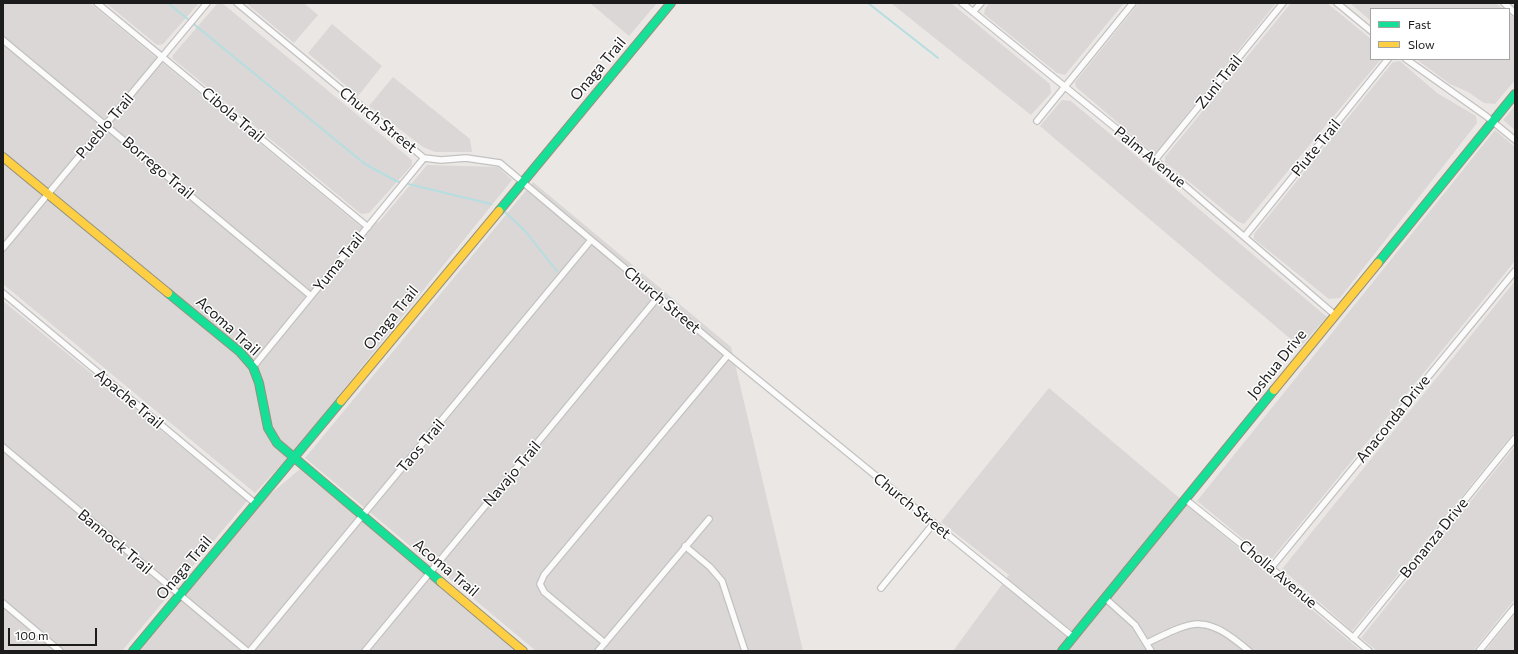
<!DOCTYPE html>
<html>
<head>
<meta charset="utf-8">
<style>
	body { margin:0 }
	#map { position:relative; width:1518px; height:654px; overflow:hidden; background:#ebe7e4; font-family:Commissioner,sans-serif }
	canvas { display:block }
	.frame { position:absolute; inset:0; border:4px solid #1c1c1c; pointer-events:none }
	.legend { position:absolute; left:1370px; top:8px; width:140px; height:52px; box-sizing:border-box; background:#fff; border:1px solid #a4a4a4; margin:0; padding:5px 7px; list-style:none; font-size:12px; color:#1c1c1c }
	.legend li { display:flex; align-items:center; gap:8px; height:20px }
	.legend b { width:20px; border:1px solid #a4a4a4 }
	.scale { position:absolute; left:8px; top:628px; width:89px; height:18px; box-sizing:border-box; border:2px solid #1c1c1c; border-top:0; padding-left:5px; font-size:12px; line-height:14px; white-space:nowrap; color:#1c1c1c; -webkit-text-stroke:3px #fff; paint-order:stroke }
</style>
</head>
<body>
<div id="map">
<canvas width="1518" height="654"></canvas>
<div class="frame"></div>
<ul class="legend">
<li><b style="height:5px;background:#16e098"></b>Fast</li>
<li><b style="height:5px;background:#ffcf43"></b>Slow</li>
</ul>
<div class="scale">100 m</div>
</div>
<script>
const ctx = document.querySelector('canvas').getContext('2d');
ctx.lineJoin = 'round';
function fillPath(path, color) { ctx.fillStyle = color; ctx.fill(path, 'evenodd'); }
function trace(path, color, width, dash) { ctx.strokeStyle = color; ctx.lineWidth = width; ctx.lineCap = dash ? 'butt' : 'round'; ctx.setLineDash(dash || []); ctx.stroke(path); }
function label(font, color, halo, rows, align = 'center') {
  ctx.font = font + ' Commissioner,sans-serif'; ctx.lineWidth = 3; ctx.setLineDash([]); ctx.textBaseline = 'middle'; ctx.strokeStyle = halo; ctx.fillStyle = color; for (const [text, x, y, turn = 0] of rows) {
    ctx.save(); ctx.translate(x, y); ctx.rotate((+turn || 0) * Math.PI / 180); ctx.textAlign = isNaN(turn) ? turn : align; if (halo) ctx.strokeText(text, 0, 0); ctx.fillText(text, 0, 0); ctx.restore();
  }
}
const residential = new Path2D(`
	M 3,3 L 90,3 L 360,226 L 379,222 L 427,165 L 498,167 L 512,180 L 294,451 L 255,493 L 3,284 Z
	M 106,3 L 199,3 L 163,44 L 157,45 Z
	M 222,3 L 412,160 L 412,165 L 369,213 L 361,214 L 172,58 L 173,55 L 217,4 Z
	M 246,3 L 304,3 L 318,15 L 294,43 Z
	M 590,3 L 657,3 L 629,36 Z
	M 891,3 L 951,3 L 1050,84 L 1051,93 L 1031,115 Z
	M 989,3 L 1124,3 L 1065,75 L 1057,73 L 984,14 L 985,9 Z
	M 1139,3 L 1276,3 L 1156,153 L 1151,151 L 1076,87 L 1075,82 Z
	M 1291,3 L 1327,3 L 1371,39 L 1371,59 L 1381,59 L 1244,224 L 1237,221 L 1165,162 L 1165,157 Z
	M 1350,3 L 1496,3 L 1503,9 L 1371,9 L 1371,21 Z
	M 1509,14 L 1515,19 L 1515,80 L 1495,104 L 1484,103 L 1468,92 L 1450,84 L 1416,59 L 1509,59 Z
	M 332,24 L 382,66 L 358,96 L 308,53 Z
	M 1400,61 L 1437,93 L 1476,116 L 1477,123 L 1340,298 L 1329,299 L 1254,239 L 1254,234 L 1393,62 Z
	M 393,77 L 470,139 L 472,152 L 435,152 L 423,147 L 369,106 Z
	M 1062,100 L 1071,101 L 1327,317 L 1300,347 L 1040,126 Z
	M 1515,106 L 1515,130 L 1503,120 Z
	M 1495,130 L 1515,147 L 1515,261 L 1270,561 L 1197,501 Z
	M 533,182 L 731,347 L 803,651 L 536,651 L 305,458 Z
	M 1515,281 L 1515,431 L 1352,631 L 1282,569 Z
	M 3,301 L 247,501 L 122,651 L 3,651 Z
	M 1049,388 L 1361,651 L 953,651 L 1009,575 L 941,522 Z
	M 1515,446 L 1515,599 L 1473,651 L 1377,651 L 1361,638 Z
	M 300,469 L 517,651 L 140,651 L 268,496 Z
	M 1515,614 L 1515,651 L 1485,651 Z`);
const stream = new Path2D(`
	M 168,3 L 365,164 L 396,181 L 491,204
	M 868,3 L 938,58
	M 504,211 L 525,231 L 557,271`);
const street = new Path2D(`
	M 97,3 L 368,227
	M 237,3 L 424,158 L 441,160 L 466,158 L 500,163 L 728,355 L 1073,637
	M 962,3 L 1155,160 L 1335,315
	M 1337,3 L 1371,31
	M 1504,3 L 1515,13
	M 973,12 L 981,3
	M 3,40 L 311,296
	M 1406,59 L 1486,116 L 1515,140
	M 1037,121 L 1133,3
	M 1155,160 L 1283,3
	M 1245,236 L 1388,59
	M 3,248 L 207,3
	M 3,293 L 256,504
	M 253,367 L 424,158
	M 3,447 L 247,651
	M 1185,499 L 1271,568 L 1369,651
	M 685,546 L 710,567 L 722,581 L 745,651
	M 1271,568 L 1515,271
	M 881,588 L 934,523
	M 1105,598 L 1135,625 L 1151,651
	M 3,603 L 60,651
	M 1353,638 L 1515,438
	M 605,643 L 544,592 L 540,584 L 544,575 L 728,355
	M 1147,643 C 1196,619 1205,614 1249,651
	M 250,651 L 591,240
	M 365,651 L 658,297
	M 598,651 L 709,519
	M 1479,651 L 1515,607`);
const fast = new Path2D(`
	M 499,211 L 671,3
	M 1378,263 L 1515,94
	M 168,293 L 240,352 L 253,367 L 259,383 L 268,428 L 277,443 L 441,582
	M 133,651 L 341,401
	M 1062,651 L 1274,390`);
const slow = new Path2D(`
	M 3,157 L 168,293
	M 1274,390 L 1378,263
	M 341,401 L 499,211
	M 441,582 L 523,651`);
const streetNames = [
	["Onaga Trail",598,69,-50],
	["Zuni Trail",1219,82,-51],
	["Cibola Trail",233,115,40],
	["Church Street",378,120,39],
	["Pueblo Trail",105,126,-50],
	["Piute Trail",1316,148,-51],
	["Palm Avenue",1150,157,39],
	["Borrego Trail",158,168,40],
	["Yuma Trail",339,262,-51],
	["Church Street",662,300,40],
	["Onaga Trail",391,318,-51],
	["Acoma Trail",228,326,42],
	["Joshua Drive",1277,364,-51],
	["Apache Trail",129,399,40],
	["Anaconda Drive",1393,419,-51],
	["Taos Trail",421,446,-50],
	["Navajo Trail",512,474,-50],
	["Church Street",912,506,39],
	["Bonanza Drive",1434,538,-51],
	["Bannock Trail",115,542,40],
	["Onaga Trail",184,568,-50],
	["Acoma Trail",446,568,40],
	["Cholla Avenue",1278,574,40]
];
fillPath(residential, '#dad7d6');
trace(stream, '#b6dee0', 2);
trace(street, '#c3c2c0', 8);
trace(fast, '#95927c', 10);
trace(slow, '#95927c', 10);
trace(street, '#fcfbfb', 5.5);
trace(fast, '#16e098', 8);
trace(slow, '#ffcf43', 8);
label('15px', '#1c1c1c', '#fff', streetNames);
</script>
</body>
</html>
